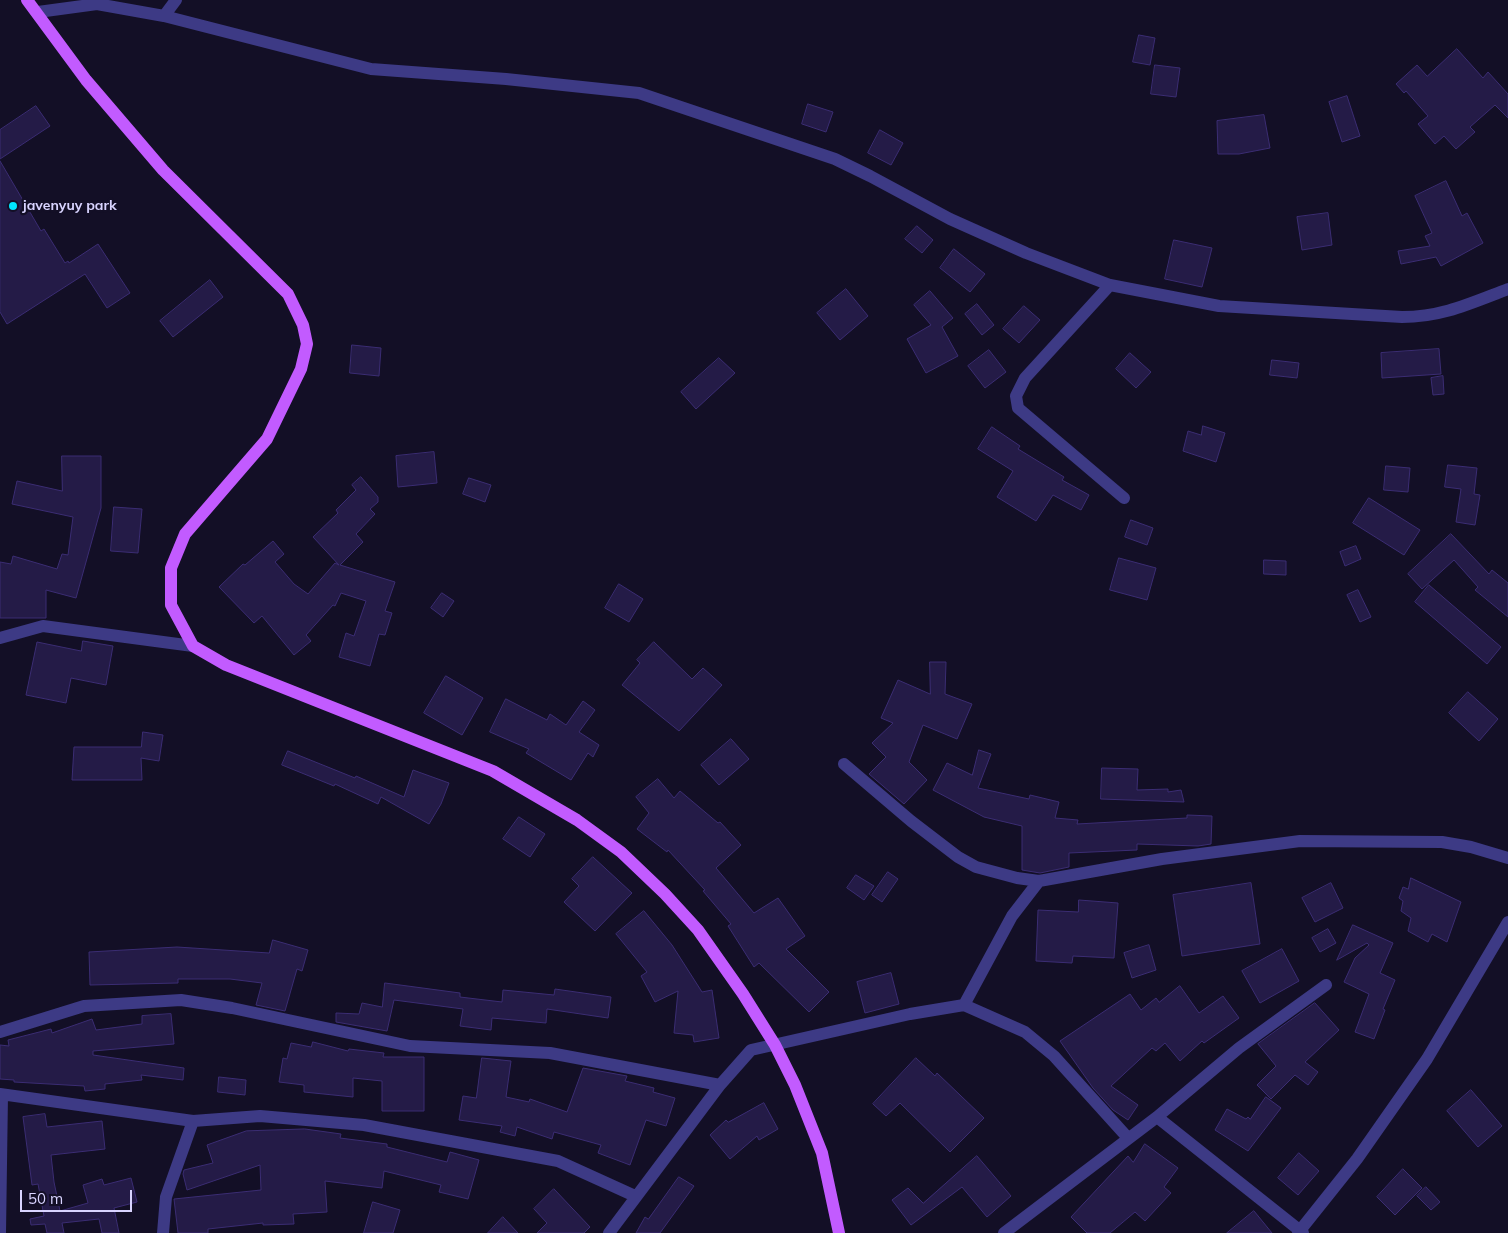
<!DOCTYPE html>
<html>
<head>
<meta charset="utf-8">
<style>
	body { margin:0 }
	#map { position:relative; width:1508px; height:1233px; overflow:hidden; background:#130f26; font-family:Mulish,sans-serif }
	canvas { display:block }
	.scale { position:absolute; left:20px; top:1190px; width:112px; height:22px; box-sizing:border-box; border:2px solid #d9d4ff; border-top:0; padding-left:6px; font-size:15px; line-height:18px; white-space:nowrap; color:#d9d4ff; -webkit-text-stroke:4px #130f26; paint-order:stroke }
</style>
</head>
<body>
<div id="map">
<canvas width="1508" height="1233"></canvas>
<div class="scale">50 m</div>
</div>
<script>
const ctx = document.querySelector('canvas').getContext('2d');
ctx.lineJoin = 'round';
function fillPath(path, color) { ctx.fillStyle = color; ctx.fill(path, 'evenodd'); }
function trace(path, color, width, dash) { ctx.strokeStyle = color; ctx.lineWidth = width; ctx.lineCap = dash ? 'butt' : 'round'; ctx.setLineDash(dash || []); ctx.stroke(path); }
function label(font, color, halo, rows, align = 'center') {
  ctx.font = font + ' Mulish,sans-serif'; ctx.lineWidth = 4.5; ctx.setLineDash([]); ctx.textBaseline = 'middle'; ctx.strokeStyle = halo; ctx.fillStyle = color; for (const [text, x, y, turn = 0] of rows) {
    ctx.save(); ctx.translate(x, y); ctx.rotate((+turn || 0) * Math.PI / 180); ctx.textAlign = isNaN(turn) ? turn : align; if (halo) ctx.strokeText(text, 0, 0); ctx.fillText(text, 0, 0); ctx.restore();
  }
}
const building = new Path2D(`
	M 1139,35 L 1155,38 L 1150,65 L 1133,62 Z
	M 1457,49 L 1483,78 L 1488,72 L 1508,94 L 1508,118 L 1495,105 L 1470,127 L 1475,132 L 1456,149 L 1444,136 L 1435,144 L 1418,124 L 1428,116 L 1406,91 L 1404,93 L 1396,84 L 1417,65 L 1427,76 Z
	M 1155,65 L 1180,68 L 1176,97 L 1151,94 Z
	M 1347,96 L 1360,136 L 1342,142 L 1329,102 Z
	M 808,104 L 833,112 L 826,132 L 802,124 Z
	M 36,106 L 50,126 L 0,159 L 0,130 Z
	M 1264,115 L 1270,148 L 1239,154 L 1218,154 L 1217,121 Z
	M 880,130 L 903,143 L 891,165 L 868,153 Z
	M 0,161 L 41,231 L 44,229 L 65,263 L 68,261 L 69,263 L 98,244 L 130,293 L 107,308 L 85,274 L 7,324 L 0,312 Z
	M 1446,181 L 1462,216 L 1467,213 L 1483,243 L 1441,266 L 1436,257 L 1401,264 L 1398,251 L 1430,246 L 1425,236 L 1432,233 L 1415,196 Z
	M 1328,213 L 1332,245 L 1302,250 L 1297,217 Z
	M 917,226 L 933,240 L 922,253 L 905,239 Z
	M 1174,240 L 1212,248 L 1202,287 L 1165,279 Z
	M 954,249 L 985,274 L 970,292 L 940,268 Z
	M 210,280 L 223,297 L 173,337 L 160,321 Z
	M 846,289 L 868,316 L 840,340 L 817,313 Z
	M 930,291 L 953,318 L 942,327 L 958,356 L 926,373 L 907,339 L 931,325 L 914,305 Z
	M 977,304 L 994,325 L 982,335 L 965,314 Z
	M 1024,306 L 1040,320 L 1019,343 L 1003,329 Z
	M 352,345 L 381,348 L 379,376 L 350,373 Z
	M 1439,349 L 1441,374 L 1382,378 L 1381,353 Z
	M 989,350 L 1006,372 L 985,388 L 968,366 Z
	M 1130,353 L 1151,372 L 1136,388 L 1116,369 Z
	M 719,358 L 735,373 L 696,409 L 681,392 Z
	M 1272,360 L 1299,363 L 1297,378 L 1270,375 Z
	M 1443,376 L 1444,394 L 1433,395 L 1431,378 Z
	M 1203,426 L 1225,433 L 1216,462 L 1183,451 L 1188,431 L 1201,435 Z
	M 992,427 L 1020,446 L 1018,449 L 1064,477 L 1062,480 L 1089,495 L 1081,510 L 1053,495 L 1036,521 L 997,497 L 1013,471 L 978,449 Z
	M 434,452 L 437,483 L 398,487 L 396,456 Z
	M 62,456 L 101,456 L 101,508 L 76,598 L 46,590 L 46,618 L 0,618 L 0,562 L 11,564 L 13,556 L 57,569 L 62,554 L 68,555 L 73,517 L 12,504 L 17,481 L 62,491 Z
	M 1448,465 L 1477,468 L 1474,494 L 1480,495 L 1475,525 L 1456,522 L 1461,489 L 1445,487 Z
	M 1386,466 L 1410,468 L 1408,492 L 1384,490 Z
	M 361,477 L 378,497 L 378,502 L 370,509 L 375,514 L 356,534 L 363,542 L 340,565 L 395,582 L 385,611 L 392,613 L 385,635 L 379,634 L 370,666 L 339,657 L 346,633 L 354,636 L 366,601 L 341,593 L 335,606 L 333,605 L 306,635 L 311,641 L 294,655 L 262,616 L 254,623 L 219,587 L 243,564 L 245,565 L 273,541 L 284,554 L 275,562 L 294,584 L 308,594 L 335,563 L 339,565 L 313,537 L 338,513 L 336,510 L 356,490 L 352,485 Z
	M 469,478 L 491,485 L 485,502 L 463,494 Z
	M 1369,498 L 1420,530 L 1404,555 L 1353,523 Z
	M 114,507 L 142,509 L 138,553 L 111,551 Z
	M 1131,520 L 1153,528 L 1147,545 L 1125,537 Z
	M 1451,534 L 1489,574 L 1492,570 L 1508,583 L 1508,617 L 1475,590 L 1478,587 L 1454,560 L 1422,589 L 1408,574 Z
	M 1356,546 L 1361,559 L 1345,566 L 1340,552 Z
	M 1119,558 L 1156,568 L 1147,600 L 1110,590 Z
	M 1264,560 L 1286,561 L 1286,575 L 1264,574 Z
	M 619,584 L 643,599 L 629,622 L 605,608 Z
	M 1429,585 L 1501,647 L 1487,664 L 1415,602 Z
	M 1358,590 L 1371,617 L 1360,622 L 1347,595 Z
	M 442,593 L 454,601 L 443,617 L 431,608 Z
	M 83,641 L 113,646 L 106,685 L 71,678 L 66,703 L 26,695 L 37,642 L 81,651 Z
	M 654,642 L 692,679 L 703,668 L 722,685 L 679,731 L 622,685 L 640,663 L 637,660 Z
	M 930,662 L 946,662 L 945,694 L 972,704 L 957,739 L 923,725 L 909,762 L 927,780 L 904,804 L 869,774 L 886,757 L 872,743 L 893,723 L 881,718 L 898,680 L 930,694 Z
	M 446,676 L 483,698 L 462,735 L 424,713 Z
	M 1468,692 L 1498,719 L 1479,741 L 1449,713 Z
	M 506,699 L 547,720 L 550,714 L 566,725 L 583,701 L 595,710 L 579,732 L 599,745 L 593,757 L 588,753 L 571,780 L 526,753 L 529,749 L 490,732 Z
	M 143,732 L 163,735 L 159,761 L 141,758 L 142,780 L 72,780 L 74,747 L 141,747 Z
	M 731,739 L 749,759 L 719,785 L 701,765 Z
	M 979,750 L 991,754 L 978,788 L 1029,799 L 1030,795 L 1059,802 L 1055,818 L 1078,820 L 1077,824 L 1187,818 L 1187,815 L 1212,816 L 1211,844 L 1198,846 L 1137,844 L 1137,850 L 1069,853 L 1069,867 L 1040,873 L 1022,870 L 1022,826 L 984,817 L 933,790 L 947,763 L 972,775 Z
	M 288,751 L 355,778 L 356,776 L 404,797 L 413,770 L 449,783 L 441,804 L 429,824 L 381,797 L 378,804 L 335,784 L 334,786 L 282,765 Z
	M 1102,768 L 1138,769 L 1137,790 L 1168,789 L 1168,792 L 1181,790 L 1184,802 L 1101,799 Z
	M 658,779 L 674,798 L 680,791 L 718,823 L 720,822 L 741,845 L 716,868 L 754,913 L 778,898 L 805,936 L 786,949 L 829,992 L 809,1012 L 759,963 L 754,967 L 728,926 L 731,924 L 703,891 L 705,890 L 668,850 L 667,852 L 637,829 L 649,813 L 636,797 Z
	M 519,817 L 545,834 L 530,857 L 503,839 Z
	M 593,857 L 632,893 L 595,931 L 564,902 L 579,886 L 572,879 Z
	M 888,872 L 898,879 L 882,902 L 872,895 Z
	M 856,875 L 874,886 L 864,900 L 847,888 Z
	M 1411,878 L 1461,902 L 1447,942 L 1432,934 L 1428,942 L 1408,931 L 1411,918 L 1401,911 L 1403,901 L 1399,898 L 1403,887 L 1408,889 Z
	M 1251,883 L 1260,944 L 1182,956 L 1173,895 Z
	M 1331,883 L 1343,908 L 1315,922 L 1302,898 Z
	M 1079,900 L 1118,903 L 1114,958 L 1073,956 L 1072,963 L 1036,961 L 1038,910 L 1078,912 Z
	M 644,911 L 672,945 L 702,992 L 712,990 L 719,1038 L 694,1042 L 693,1035 L 674,1033 L 678,991 L 655,1002 L 641,976 L 647,972 L 616,934 Z
	M 1353,925 L 1393,943 L 1380,973 L 1395,980 L 1383,1009 L 1385,1010 L 1374,1039 L 1355,1032 L 1369,994 L 1344,982 L 1355,958 L 1369,945 L 1367,943 L 1337,960 Z
	M 1328,929 L 1336,943 L 1320,952 L 1312,938 Z
	M 273,940 L 308,950 L 302,971 L 297,969 L 285,1011 L 256,1005 L 262,983 L 230,979 L 178,979 L 178,983 L 90,985 L 89,952 L 177,947 L 269,953 Z
	M 1149,945 L 1156,970 L 1132,978 L 1124,953 Z
	M 1282,949 L 1299,981 L 1260,1003 L 1242,971 Z
	M 891,973 L 899,1004 L 865,1013 L 857,982 Z
	M 385,983 L 460,993 L 460,997 L 502,1002 L 503,990 L 554,995 L 555,989 L 611,997 L 608,1018 L 547,1009 L 546,1023 L 492,1018 L 491,1030 L 460,1026 L 463,1009 L 394,1000 L 387,1031 L 336,1022 L 336,1013 L 359,1014 L 362,1003 L 382,1007 Z
	M 1180,986 L 1199,1013 L 1223,996 L 1239,1018 L 1204,1043 L 1202,1041 L 1180,1061 L 1165,1043 L 1156,1051 L 1152,1048 L 1111,1086 L 1138,1105 L 1128,1120 L 1113,1110 L 1093,1088 L 1060,1041 L 1130,994 L 1141,1010 L 1156,998 L 1159,1002 Z
	M 1315,1003 L 1339,1030 L 1305,1062 L 1318,1072 L 1308,1085 L 1295,1075 L 1271,1099 L 1257,1085 L 1276,1066 L 1258,1044 Z
	M 171,1014 L 174,1044 L 93,1051 L 93,1055 L 184,1068 L 183,1080 L 141,1075 L 142,1080 L 105,1084 L 105,1089 L 85,1091 L 84,1086 L 14,1082 L 14,1080 L 0,1079 L 0,1045 L 9,1046 L 8,1040 L 51,1029 L 52,1033 L 92,1019 L 96,1030 L 142,1024 L 142,1016 Z
	M 313,1042 L 348,1051 L 349,1049 L 384,1053 L 383,1057 L 424,1057 L 424,1111 L 382,1111 L 382,1081 L 353,1078 L 353,1097 L 304,1092 L 304,1085 L 279,1082 L 283,1058 L 287,1059 L 291,1043 L 311,1047 Z
	M 482,1058 L 511,1061 L 506,1097 L 529,1102 L 530,1099 L 567,1112 L 583,1068 L 627,1076 L 625,1081 L 654,1088 L 653,1092 L 675,1098 L 666,1126 L 646,1120 L 630,1165 L 598,1153 L 601,1145 L 554,1132 L 552,1139 L 517,1127 L 515,1136 L 500,1132 L 502,1126 L 459,1120 L 463,1096 L 476,1098 Z
	M 916,1058 L 935,1076 L 937,1073 L 984,1118 L 950,1152 L 900,1103 L 886,1116 L 873,1104 Z
	M 219,1077 L 246,1080 L 245,1095 L 218,1092 Z
	M 1471,1090 L 1502,1126 L 1478,1147 L 1447,1111 Z
	M 1266,1097 L 1281,1108 L 1248,1151 L 1215,1130 L 1227,1109 L 1246,1119 L 1248,1117 L 1250,1119 Z
	M 764,1103 L 778,1129 L 759,1140 L 757,1136 L 730,1159 L 710,1135 L 726,1120 L 728,1122 Z
	M 45,1114 L 47,1127 L 102,1121 L 105,1149 L 51,1155 L 54,1182 L 60,1211 L 88,1203 L 83,1185 L 102,1179 L 104,1185 L 131,1178 L 137,1202 L 114,1208 L 119,1233 L 102,1233 L 99,1219 L 62,1223 L 64,1233 L 47,1233 L 45,1224 L 31,1225 L 30,1219 L 44,1216 L 38,1184 L 32,1185 L 23,1117 Z
	M 305,1129 L 341,1134 L 340,1138 L 387,1144 L 387,1147 L 447,1162 L 450,1152 L 479,1160 L 468,1199 L 439,1192 L 441,1185 L 384,1171 L 382,1188 L 325,1181 L 327,1212 L 293,1214 L 294,1224 L 263,1225 L 263,1223 L 208,1229 L 208,1233 L 178,1233 L 174,1199 L 261,1190 L 260,1165 L 187,1190 L 183,1174 L 184,1170 L 213,1163 L 207,1145 L 246,1131 Z
	M 1145,1144 L 1178,1168 L 1164,1187 L 1171,1193 L 1145,1221 L 1135,1212 L 1110,1233 L 1087,1233 L 1071,1217 L 1128,1156 L 1133,1162 Z
	M 1299,1153 L 1319,1171 L 1298,1195 L 1278,1178 Z
	M 977,1156 L 1011,1196 L 987,1217 L 962,1187 L 911,1225 L 892,1200 L 908,1188 L 923,1203 Z
	M 1403,1169 L 1422,1188 L 1395,1215 L 1377,1197 Z
	M 679,1177 L 694,1186 L 660,1233 L 636,1233 L 645,1217 L 648,1219 Z
	M 1426,1187 L 1440,1202 L 1431,1210 L 1417,1196 Z
	M 554,1189 L 590,1227 L 584,1233 L 537,1233 L 547,1223 L 534,1209 Z
	M 373,1202 L 400,1210 L 393,1233 L 364,1233 Z
	M 1254,1211 L 1272,1233 L 1227,1233 Z
	M 503,1217 L 518,1233 L 488,1233 Z`);
const minor = new Path2D(`
	M 38,12 L 97,4 L 164,16 L 371,69 L 506,79 L 639,93 L 835,159 L 870,176 L 950,219 L 1026,253 L 1110,285 L 1219,306 L 1402,317 C 1442,317 1471,303 1508,289
	M 164,16 L 176,0
	M 1110,285 L 1025,378 L 1016,396 L 1018,408 L 1124,498
	M 0,638 L 43,626 L 193,646
	M 844,764 L 911,821 L 958,857 L 976,867 L 1017,878 L 1039,881 L 1162,859 L 1300,841 L 1442,842 L 1471,847 L 1508,858
	M 964,1005 L 1012,916 L 1039,881
	M 0,1032 L 84,1006 L 181,1000 L 232,1008 L 410,1046 L 550,1053 L 720,1085
	M 0,1094 L 193,1121
	M 1157,1117 L 1303,1233
	M 0,1233 L 2,1095
	M 163,1233 L 166,1197 L 193,1121 L 260,1116 L 364,1125 L 558,1161 L 635,1196
	M 609,1233 L 720,1085 L 751,1050 L 910,1014 L 964,1005 L 1025,1032 L 1054,1056 L 1128,1138
	M 1004,1233 L 1157,1117 L 1239,1048 L 1326,985
	M 1298,1233 L 1357,1159 L 1427,1059 L 1508,922`);
const major = new Path2D(`
	M 27,0 L 86,80 L 163,170 L 288,294 L 303,325 L 307,344 L 301,369 L 267,439 L 185,534 L 171,568 L 171,605 L 193,646 L 226,665 L 493,771 L 577,820 L 621,852 L 665,894 L 698,930 L 743,994 L 775,1045 L 795,1085 L 822,1153 L 839,1233`);
const markers = [
	[13,206,5,"#00e5ff"]
];
const poiNames = [
	["javenyuy park",23,206]
];
fillPath(building, '#241b47');
trace(building, '#3b2d73', 1);
trace(minor, '#3d3a85', 12);
trace(major, '#c25bff', 12);
for (const [x, y, r, color] of markers) { const dot = new Path2D(); dot.arc(x, y, r, 0, 2 * Math.PI); ctx.fillStyle = color; ctx.fill(dot); trace(dot, '#130f26', 2); }
label('bold 14px', '#d9d4ff', '#130f26', poiNames, 'left');
</script>
</body>
</html>
